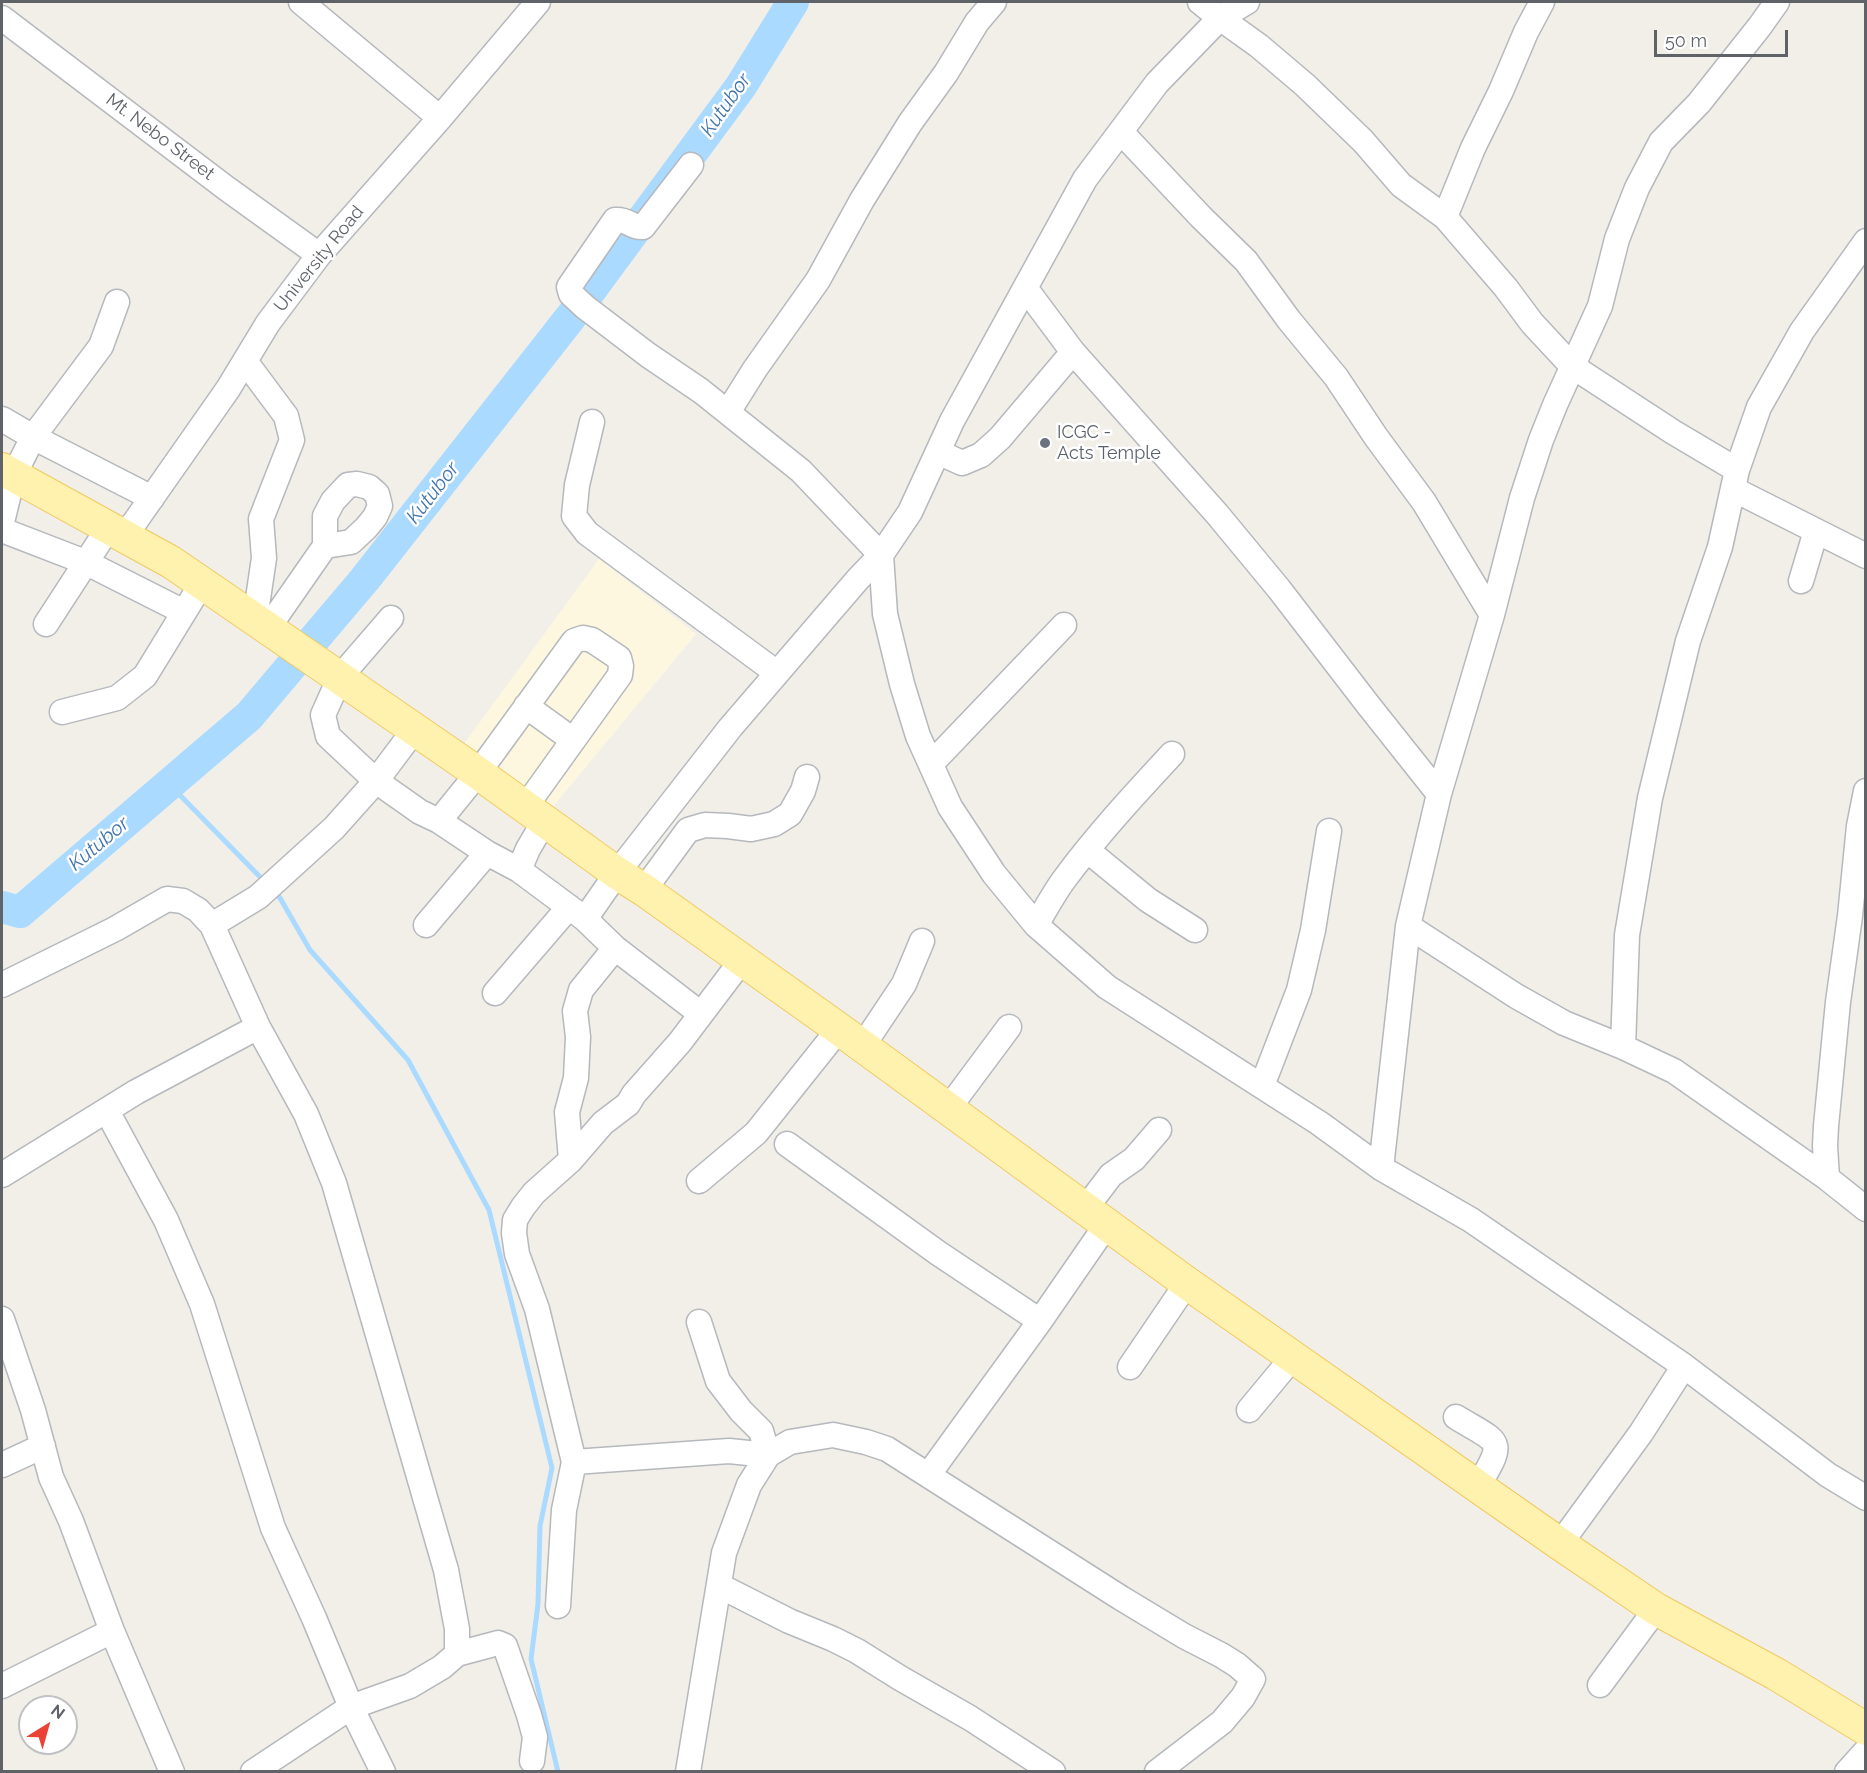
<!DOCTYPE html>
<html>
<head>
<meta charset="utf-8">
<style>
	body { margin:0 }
	#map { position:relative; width:1867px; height:1773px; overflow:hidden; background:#f1efe8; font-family:Raleway,sans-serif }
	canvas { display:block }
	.frame { position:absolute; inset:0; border:3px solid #5f6368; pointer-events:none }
	.north { position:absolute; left:18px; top:1695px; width:60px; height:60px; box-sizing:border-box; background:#fff; border:2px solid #bfc1c3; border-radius:50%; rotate:37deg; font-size:16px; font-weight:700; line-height:24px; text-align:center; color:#5f6368 }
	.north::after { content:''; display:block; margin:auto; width:21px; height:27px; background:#ea4335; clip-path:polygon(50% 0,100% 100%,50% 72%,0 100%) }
	.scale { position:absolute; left:1654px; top:30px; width:134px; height:27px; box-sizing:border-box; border:3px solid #5f6368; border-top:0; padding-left:8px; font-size:18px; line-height:21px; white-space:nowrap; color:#5f6368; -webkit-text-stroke:4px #fff; paint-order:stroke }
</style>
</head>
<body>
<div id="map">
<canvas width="1867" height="1773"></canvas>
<div class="frame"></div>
<div class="north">N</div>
<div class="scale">50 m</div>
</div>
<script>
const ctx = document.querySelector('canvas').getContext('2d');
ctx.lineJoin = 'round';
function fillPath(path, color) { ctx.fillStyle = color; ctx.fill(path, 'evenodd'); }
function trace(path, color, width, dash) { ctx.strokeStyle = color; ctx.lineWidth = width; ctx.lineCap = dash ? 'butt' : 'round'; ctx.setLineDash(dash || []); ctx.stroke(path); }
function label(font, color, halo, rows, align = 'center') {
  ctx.font = font + ' Raleway,sans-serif'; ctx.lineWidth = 5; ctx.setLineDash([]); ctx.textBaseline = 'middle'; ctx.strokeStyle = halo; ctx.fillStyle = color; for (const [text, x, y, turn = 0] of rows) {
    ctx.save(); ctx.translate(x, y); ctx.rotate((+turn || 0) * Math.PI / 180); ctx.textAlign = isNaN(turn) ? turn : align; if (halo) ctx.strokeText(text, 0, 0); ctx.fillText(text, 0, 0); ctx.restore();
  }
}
const commercial = new Path2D(`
	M 599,559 L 696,634 L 547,814 L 461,748 Z`);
const stream = new Path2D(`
	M 169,784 L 265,882
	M 274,891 L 280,898 L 310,950 L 408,1060 L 489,1210 L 552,1468 L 540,1526 L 538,1604 L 531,1659 L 558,1772`);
const river = new Path2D(`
	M 2,907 L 20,912 L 249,716 L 365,579 L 570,318 L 741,86 L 793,2`);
const minor = new Path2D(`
	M 301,2 L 440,118
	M 1200,2 L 1220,18 L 1259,46 L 1305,85 L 1363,141 L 1401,185 L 1445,217 L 1506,288 L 1532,323 L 1572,366 L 1673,432 L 1737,470
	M 2,18 L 226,188 L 319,255
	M 1121,132 L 1201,217 L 1246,261 L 1289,320 L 1336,377 L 1376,437 L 1424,502 L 1492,615
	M 691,165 L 643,227 C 630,228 630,219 615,220 L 569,287 L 571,294 L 585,307 L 648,355 L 701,391 L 801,471 L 881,555 L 885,614 L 902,684 L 918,736 L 950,807 L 994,874 L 1036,925 L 1107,987 L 1319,1123 L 1381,1168 L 1471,1220 L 1684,1366 L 1828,1475 L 1866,1498
	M 1445,217 L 1473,148 L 1501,91 L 1526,32 L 1542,2
	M 1026,289 L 1073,352 L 1217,514 L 1279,589 L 1369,706 L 1439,794
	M 117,302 L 101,346 L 33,437 L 152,498
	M 245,361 L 286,416 L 292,440 L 261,519 L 264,558 L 255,619
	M 728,412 L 755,369 L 818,280 L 862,200 L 910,123 L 946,73 L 977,22 L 994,2
	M 2,419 L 33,437 L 13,477 L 2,522
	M 592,422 L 577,485 L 574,516 L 587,533 L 777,673
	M 938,452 L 962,463 L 981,455 L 1000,438 L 1073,352
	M 1733,489 L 1866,556
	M 2,530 L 85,562 L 184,612
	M 125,536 L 228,389 L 268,323 L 319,255 L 440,118 L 538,2
	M 1801,581 L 1816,531
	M 391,618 L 340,677 L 323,715 L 328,736 L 376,781 L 420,812 L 439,821 L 487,853 L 519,870 L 528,849 L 545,820
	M 46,624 L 109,527
	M 268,628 L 325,546 L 325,516 L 333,501 L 348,485 L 357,484 L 369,487 L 377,494 L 380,506 L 375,517 L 366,528 L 351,542 L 325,546
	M 526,706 L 573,740
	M 62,712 L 117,698 L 145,676 L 202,583
	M 931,764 L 1064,625
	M 439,821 L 478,773 L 574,641 L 583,638 L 592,640 L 619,658 L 621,666 L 620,675 L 526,806
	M 1087,850 L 1148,900 L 1195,930
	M 519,870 L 585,919 L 615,948 L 701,1014
	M 644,890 L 688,830 L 705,825 L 728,826 L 751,829 L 774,824 L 790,814 L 803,791 L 807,777
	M 585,919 L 617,873 L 730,728 L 858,579 L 881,555 L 910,512 L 952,421 L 1085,179 L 1157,83 L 1220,18 L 1247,2
	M 212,925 L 258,897 L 334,828 L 376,781 L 415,729
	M 426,925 L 487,853
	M 1036,925 C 1045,910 1053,895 1063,881 C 1096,836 1134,795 1172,754
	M 1408,926 L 1516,996 L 1564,1023 L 1623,1047 L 1674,1071 L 1827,1178 L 1866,1209
	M 2,985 L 115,929 L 167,899 L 183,901 L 198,910 L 212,925 L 258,1027 L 306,1114 L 334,1183 L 446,1570 L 457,1629 L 457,1654
	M 495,993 L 569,907
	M 862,1047 L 904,984 L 922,941
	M 1623,1047 L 1627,935 L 1650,798 L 1688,641 L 1720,547 L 1737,470 L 1759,407 L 1802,331 L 1866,241
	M 1262,1086 L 1299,990 L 1313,930 L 1329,831
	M 948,1109 L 1009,1027
	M 107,1111 L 166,1220 L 202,1304 L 273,1528 L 314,1618 L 351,1707 L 383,1772
	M 787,1144 L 938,1253 L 1040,1321
	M 571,1160 L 567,1112 L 576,1078 L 578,1037 L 575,1011 L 581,990 L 615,948
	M 1381,1168 L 1408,926 L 1439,794 L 1492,615 L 1522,498 L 1541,440 L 1555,405 L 1600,306 L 1617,239 L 1637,188 L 1661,142 L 1699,103 L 1760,26 L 1777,2
	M 2,1175 L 136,1092 L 258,1027
	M 1827,1178 L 1825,1146 L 1826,1126 L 1838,1002 L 1850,916 L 1859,826 L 1866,791
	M 699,1181 L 756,1133 L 839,1029
	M 1085,1209 L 1111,1175 L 1134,1159 L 1159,1130
	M 2,1319 L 33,1410 L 51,1477 L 71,1521 L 112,1631 L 172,1772
	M 1130,1367 L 1187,1283
	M 1249,1410 L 1293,1357
	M 1456,1417 C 1500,1444 1507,1438 1478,1486
	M 574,1462 L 729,1451 L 768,1455 L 790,1442 L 833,1435 L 866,1442 L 887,1449 L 1121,1598 L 1184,1636 L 1221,1655 L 1237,1665 L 1253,1679 L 1243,1697 L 1222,1722 L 1157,1772
	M 2,1465 L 43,1446
	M 929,1474 L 1040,1321 L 1107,1224
	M 1560,1544 L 1641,1433 L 1684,1366
	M 720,1586 L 789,1621 L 833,1639 L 857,1651 L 900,1678 L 970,1718 L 1053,1772
	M 558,1606 L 564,1510 L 574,1462 L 537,1309 L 517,1254 L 514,1233 L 515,1220 L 523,1207 L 534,1193 L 571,1160 L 603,1123 L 628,1104 L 634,1094 L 680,1042 L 742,960
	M 1600,1685 L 1656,1609
	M 2,1686 L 112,1631
	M 253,1772 L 351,1707 L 410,1686 L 442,1667 L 457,1654 L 498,1643 L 505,1646 L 529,1715 L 535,1737 L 532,1761
	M 688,1772 L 724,1553 L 749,1485 L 768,1455 L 761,1431 L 741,1411 L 718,1381 L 699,1322
	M 1847,1772 L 1866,1751`);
const major = new Path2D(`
	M 2,469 L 171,562 L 215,592 L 478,773 L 617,873 L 644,890 L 839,1029 L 1187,1283 L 1560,1544 L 1656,1609 L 1776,1674 L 1866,1729`);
const markers = [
	[1045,443,6,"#6b7280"]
];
const streetNames = [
	["Mt. Nebo Street",160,137,37],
	["University Road",319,259,-51]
];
const worshipNames = [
	["ICGC -",1057,433],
	["Acts Temple",1057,454]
];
const waterNames = [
	["Kutubor",726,105,-55],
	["Kutubor",433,493,-52],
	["Kutubor",99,844,-40]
];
fillPath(commercial, '#fef7e0');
trace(stream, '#aadaff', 5);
trace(river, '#aadaff', 32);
trace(minor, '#b5b8bc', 27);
trace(major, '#f2c960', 34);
trace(minor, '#fff', 24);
trace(major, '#fff2af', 32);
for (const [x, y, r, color] of markers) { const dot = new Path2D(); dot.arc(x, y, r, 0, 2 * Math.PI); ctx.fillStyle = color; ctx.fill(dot); trace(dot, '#fff', 2); }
label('18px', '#5f6368', '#fff', streetNames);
label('18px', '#5b616d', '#fff', worshipNames, 'left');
label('italic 20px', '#4174aa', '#fff', waterNames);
</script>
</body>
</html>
